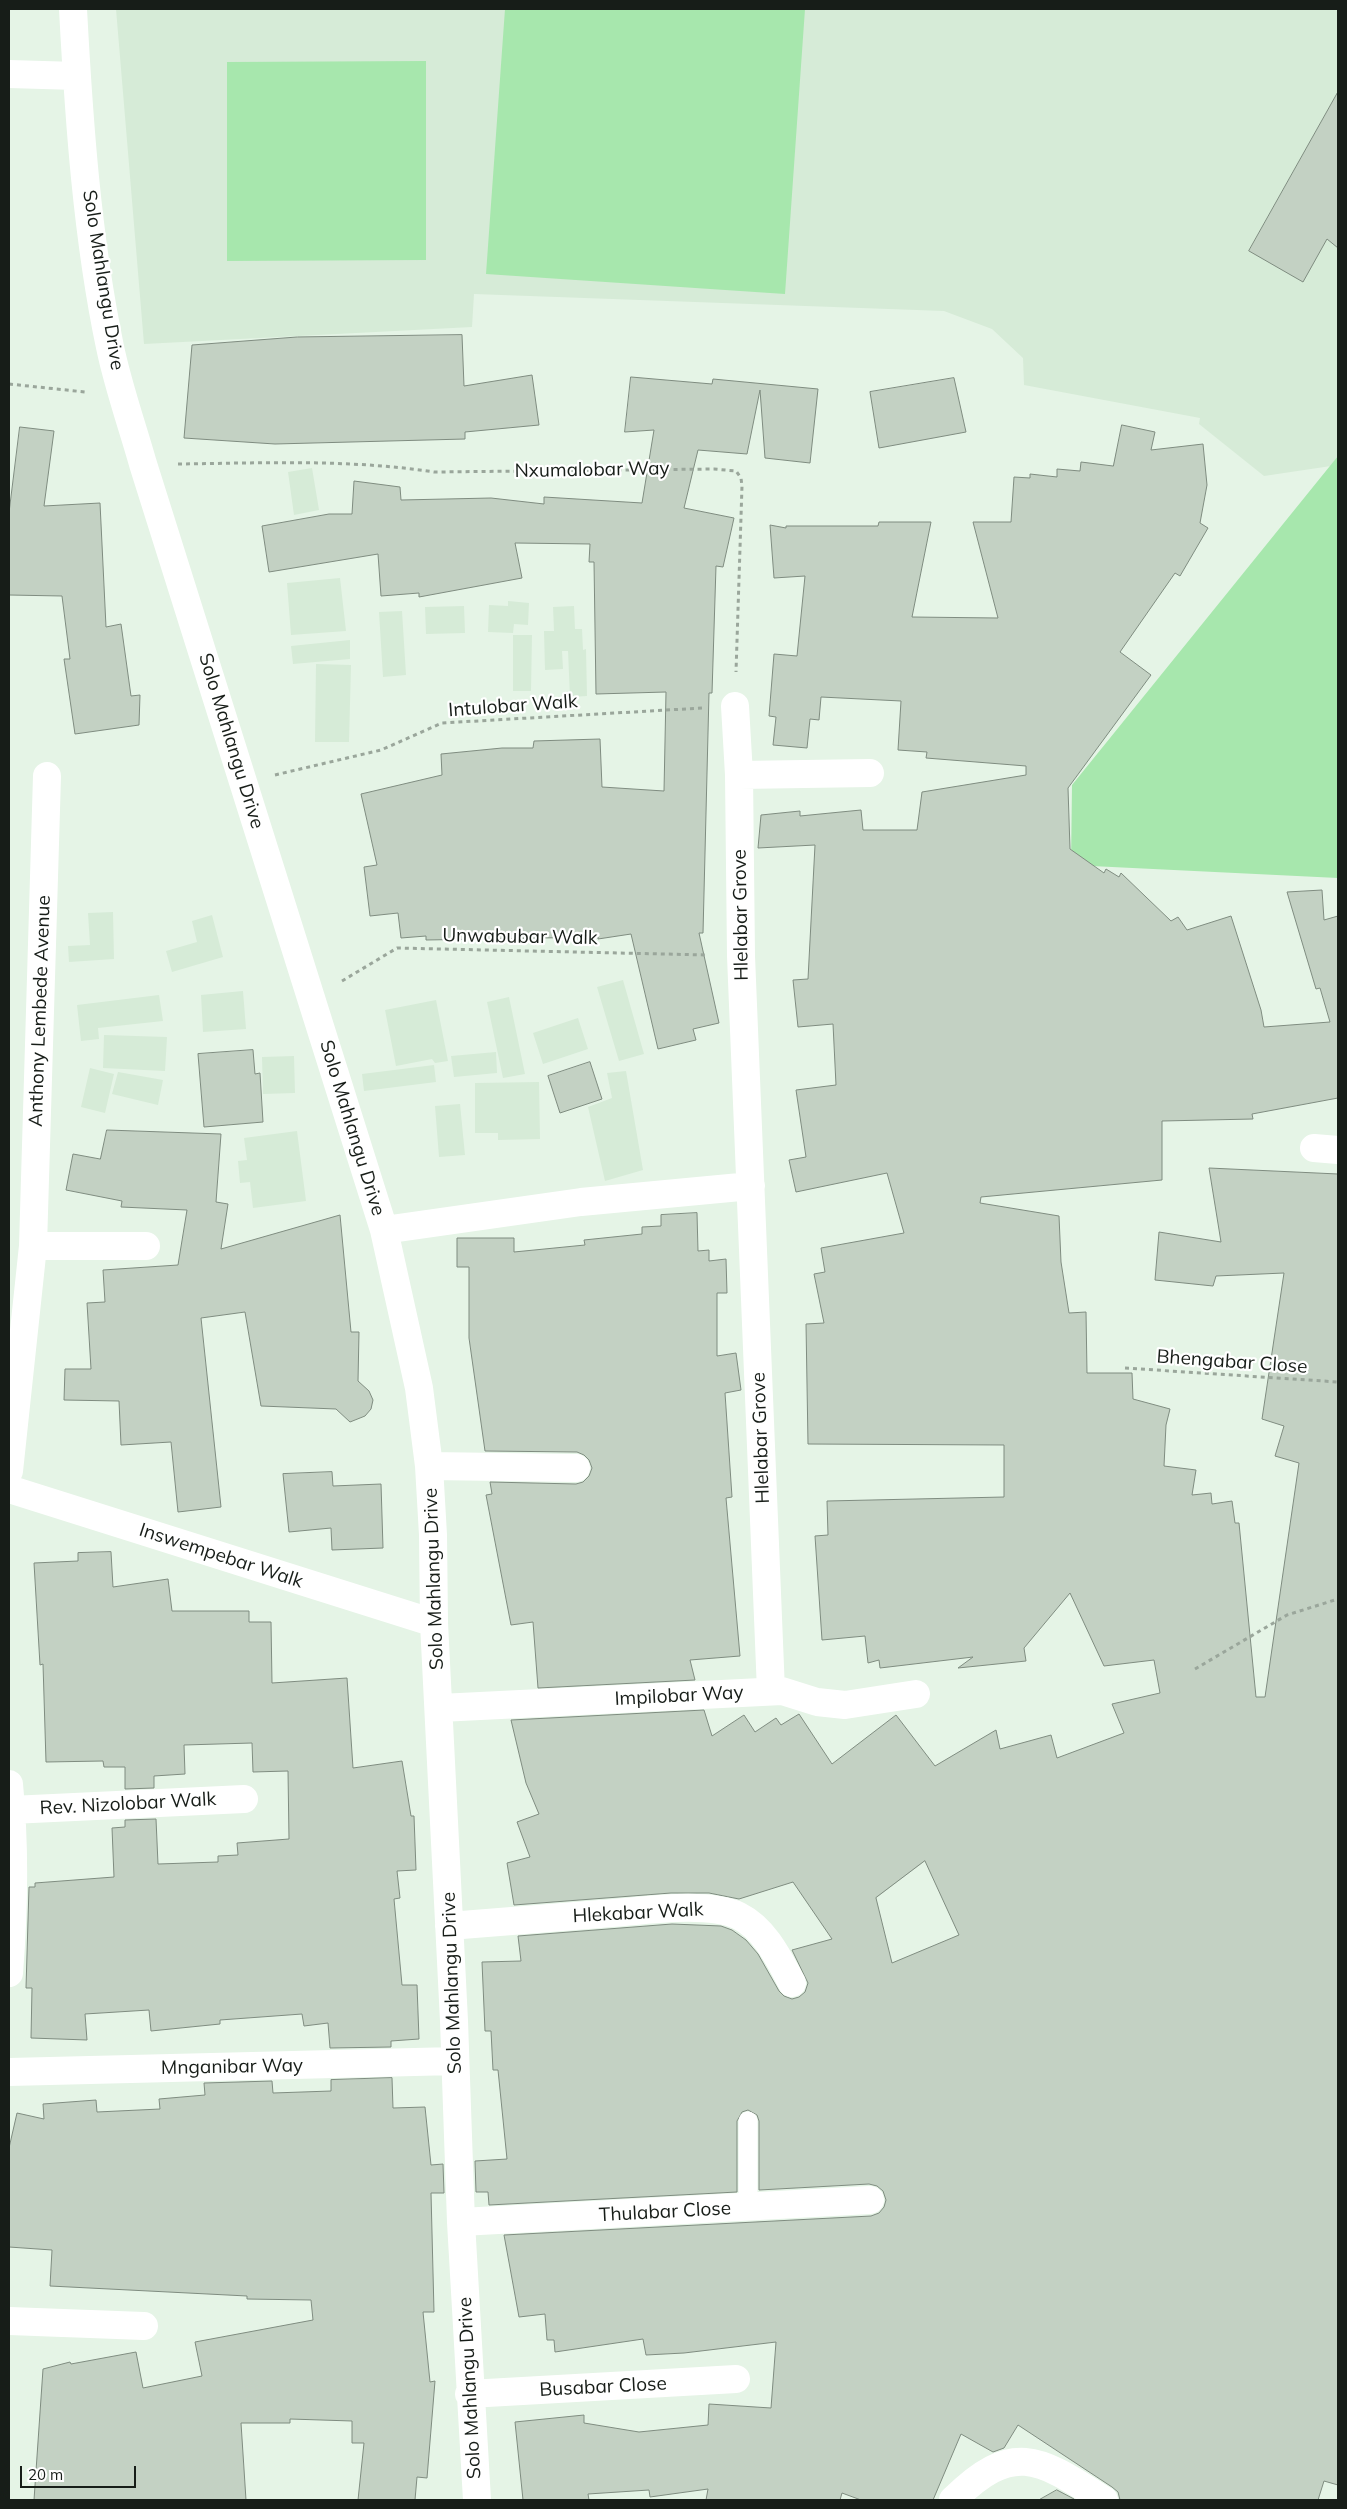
<!DOCTYPE html>
<html>
<head>
<meta charset="utf-8">
<style>
	body { margin:0 }
	#map { position:relative; width:1347px; height:2509px; overflow:hidden; background:#e5f4e6; font-family:Mulish,sans-serif }
	canvas { display:block }
	.frame { position:absolute; inset:0; border:10px solid #171d18; pointer-events:none }
	.scale { position:absolute; left:20px; top:2466px; width:116px; height:22px; box-sizing:border-box; border:2px solid #171d18; border-top:0; padding-left:6px; font-size:15px; line-height:18px; white-space:nowrap; color:#171d18; -webkit-text-stroke:4px #fff; paint-order:stroke }
</style>
</head>
<body>
<div id="map">
<canvas width="1347" height="2509"></canvas>
<div class="frame"></div>
<div class="scale">20 m</div>
</div>
<script>
const ctx = document.querySelector('canvas').getContext('2d');
ctx.lineJoin = 'round';
function fillPath(path, color) { ctx.fillStyle = color; ctx.fill(path, 'evenodd'); }
function trace(path, color, width, dash) { ctx.strokeStyle = color; ctx.lineWidth = width; ctx.lineCap = dash ? 'butt' : 'round'; ctx.setLineDash(dash || []); ctx.stroke(path); }
function label(font, color, halo, rows, align = 'center') {
  ctx.font = font + ' Mulish,sans-serif'; ctx.lineWidth = 4.5; ctx.setLineDash([]); ctx.textBaseline = 'middle'; ctx.strokeStyle = halo; ctx.fillStyle = color; for (const [text, x, y, turn = 0] of rows) {
    ctx.save(); ctx.translate(x, y); ctx.rotate((+turn || 0) * Math.PI / 180); ctx.textAlign = isNaN(turn) ? turn : align; if (halo) ctx.strokeText(text, 0, 0); ctx.fillText(text, 0, 0); ctx.restore();
  }
}
const built = new Path2D(`
	M 116,9 L 1338,9 L 1338,456 L 1331,466 L 1264,476 L 1199,424 L 1200,418 L 1024,385 L 1023,358 L 992,329 L 944,311 L 474,294 L 472,327 L 144,344 Z
	M 312,468 L 319,510 L 294,515 L 288,472 Z
	M 340,578 L 346,631 L 291,635 L 287,583 Z
	M 508,601 L 529,603 L 528,625 L 514,624 L 513,633 L 488,632 L 489,605 L 508,606 Z
	M 464,606 L 465,633 L 426,634 L 425,607 Z
	M 574,606 L 575,629 L 582,629 L 583,650 L 586,649 L 587,696 L 570,697 L 568,651 L 562,651 L 563,669 L 545,670 L 544,631 L 554,631 L 553,607 Z
	M 402,611 L 406,675 L 383,677 L 379,612 Z
	M 513,635 L 532,635 L 531,691 L 513,691 Z
	M 350,640 L 350,659 L 293,664 L 291,646 Z
	M 316,664 L 351,665 L 349,742 L 315,742 Z
	M 113,912 L 114,959 L 69,962 L 68,946 L 90,945 L 88,913 Z
	M 212,915 L 223,957 L 172,972 L 166,951 L 197,942 L 192,921 Z
	M 623,980 L 644,1054 L 619,1061 L 597,987 Z
	M 243,991 L 246,1029 L 203,1032 L 201,995 Z
	M 159,995 L 163,1021 L 98,1028 L 99,1039 L 81,1041 L 77,1005 Z
	M 509,997 L 525,1074 L 503,1078 L 487,1002 Z
	M 436,1000 L 448,1061 L 435,1063 L 432,1059 L 396,1066 L 385,1010 Z
	M 578,1018 L 588,1049 L 543,1064 L 533,1033 Z
	M 104,1035 L 167,1037 L 165,1071 L 103,1068 Z
	M 496,1052 L 497,1073 L 454,1077 L 451,1056 Z
	M 294,1056 L 295,1093 L 263,1094 L 262,1057 Z
	M 434,1065 L 436,1082 L 364,1091 L 362,1074 Z
	M 90,1068 L 114,1074 L 105,1113 L 81,1107 Z
	M 626,1071 L 643,1170 L 605,1181 L 588,1107 L 612,1098 L 607,1073 Z
	M 118,1072 L 163,1080 L 158,1105 L 112,1094 Z
	M 539,1082 L 540,1139 L 498,1140 L 498,1133 L 475,1133 L 475,1083 Z
	M 460,1104 L 465,1155 L 439,1157 L 435,1106 Z
	M 297,1131 L 306,1201 L 253,1208 L 250,1182 L 240,1183 L 238,1161 L 247,1160 L 244,1138 Z`);
const green = new Path2D(`
	M 505,9 L 805,9 L 785,294 L 486,274 Z
	M 426,61 L 426,260 L 227,261 L 227,62 Z
	M 1338,456 L 1338,878 L 1071,865 L 1072,785 Z`);
const building = new Path2D(`
	M 1338,92 L 1338,248 L 1327,239 L 1303,282 L 1249,251 Z
	M 462,335 L 464,386 L 532,375 L 539,425 L 465,432 L 465,439 L 275,444 L 184,438 L 192,345 L 297,337 Z
	M 631,377 L 712,384 L 713,379 L 818,389 L 810,463 L 765,458 L 760,390 L 747,454 L 698,450 L 684,508 L 734,518 L 723,567 L 716,566 L 712,693 L 709,693 L 703,933 L 699,933 L 719,1023 L 693,1029 L 696,1040 L 658,1049 L 631,934 L 598,939 L 598,937 L 426,940 L 426,936 L 401,938 L 398,913 L 370,916 L 364,867 L 377,865 L 361,794 L 442,775 L 441,754 L 502,748 L 533,748 L 534,741 L 600,739 L 602,787 L 664,791 L 666,692 L 596,694 L 594,562 L 589,562 L 590,544 L 515,543 L 522,578 L 419,597 L 419,593 L 381,596 L 378,554 L 269,572 L 262,526 L 329,514 L 352,514 L 354,481 L 400,487 L 401,500 L 491,498 L 544,504 L 544,497 L 642,503 L 654,430 L 625,432 Z
	M 954,378 L 966,432 L 879,448 L 870,392 Z
	M 1122,425 L 1155,432 L 1151,450 L 1203,444 L 1207,485 L 1200,523 L 1208,528 L 1180,576 L 1175,573 L 1120,652 L 1151,675 L 1068,788 L 1070,849 L 1104,873 L 1106,869 L 1119,877 L 1121,873 L 1171,921 L 1178,917 L 1187,930 L 1231,916 L 1261,1010 L 1264,1027 L 1330,1022 L 1320,988 L 1316,989 L 1287,892 L 1322,890 L 1324,920 L 1338,916 L 1338,1098 L 1252,1114 L 1253,1119 L 1162,1121 L 1162,1180 L 981,1197 L 980,1203 L 1059,1216 L 1061,1262 L 1069,1313 L 1086,1312 L 1087,1373 L 1132,1373 L 1133,1399 L 1170,1409 L 1166,1425 L 1164,1466 L 1196,1470 L 1192,1495 L 1211,1493 L 1212,1504 L 1232,1501 L 1235,1523 L 1239,1523 L 1256,1697 L 1265,1697 L 1299,1463 L 1275,1456 L 1284,1426 L 1262,1419 L 1284,1273 L 1216,1276 L 1213,1286 L 1155,1280 L 1159,1232 L 1221,1242 L 1209,1168 L 1338,1174 L 1338,2485 L 1324,2481 L 1318,2500 L 1120,2500 L 1118,2492 L 1112,2487 L 1018,2425 L 1004,2448 L 993,2452 L 961,2434 L 933,2500 L 861,2500 L 842,2493 L 840,2500 L 706,2500 L 708,2489 L 650,2497 L 649,2490 L 588,2494 L 589,2500 L 523,2500 L 515,2422 L 584,2415 L 584,2423 L 639,2432 L 708,2425 L 709,2404 L 771,2408 L 776,2342 L 684,2353 L 646,2355 L 643,2339 L 555,2352 L 554,2340 L 547,2340 L 545,2314 L 519,2317 L 504,2235 L 871,2216 L 879,2213 L 884,2207 L 886,2200 L 883,2191 L 877,2186 L 869,2184 L 759,2190 L 759,2121 L 757,2115 L 748,2110 L 742,2112 L 737,2121 L 737,2192 L 489,2205 L 488,2192 L 476,2192 L 475,2161 L 507,2159 L 498,2070 L 493,2070 L 491,2031 L 485,2031 L 482,1962 L 521,1961 L 518,1936 L 672,1924 L 721,1926 L 732,1930 L 746,1940 L 758,1954 L 779,1991 L 784,1996 L 792,1999 L 799,1997 L 805,1992 L 808,1983 L 792,1950 L 832,1939 L 793,1882 L 739,1899 L 709,1893 L 671,1893 L 514,1905 L 507,1863 L 530,1857 L 517,1822 L 539,1814 L 526,1783 L 511,1720 L 704,1710 L 712,1736 L 744,1715 L 755,1732 L 776,1718 L 781,1725 L 799,1714 L 832,1764 L 896,1715 L 935,1766 L 996,1730 L 1000,1749 L 1051,1735 L 1057,1758 L 1124,1733 L 1112,1704 L 1160,1693 L 1154,1660 L 1104,1666 L 1070,1593 L 1024,1648 L 1026,1661 L 958,1668 L 973,1657 L 880,1668 L 879,1660 L 868,1663 L 865,1636 L 822,1640 L 815,1536 L 828,1535 L 827,1501 L 1004,1497 L 1004,1445 L 808,1444 L 806,1324 L 824,1323 L 814,1274 L 825,1272 L 821,1248 L 904,1233 L 887,1173 L 796,1192 L 789,1160 L 806,1157 L 796,1090 L 836,1085 L 833,1024 L 798,1027 L 793,980 L 808,979 L 815,845 L 758,848 L 761,815 L 800,811 L 800,816 L 861,810 L 863,830 L 917,830 L 922,792 L 1026,775 L 1026,766 L 926,758 L 927,752 L 898,750 L 901,701 L 821,697 L 819,720 L 810,719 L 807,748 L 773,745 L 776,717 L 769,716 L 774,654 L 797,656 L 805,576 L 774,578 L 770,525 L 786,528 L 786,526 L 878,526 L 879,522 L 931,522 L 912,617 L 998,618 L 973,522 L 1011,522 L 1014,477 L 1030,478 L 1030,474 L 1057,477 L 1057,469 L 1080,471 L 1081,462 L 1113,466 ZM 925,1861 L 959,1935 L 892,1963 L 876,1898 Z
	M 20,427 L 54,431 L 44,506 L 100,503 L 106,627 L 121,624 L 131,696 L 140,695 L 139,725 L 75,734 L 64,659 L 70,659 L 62,596 L 9,595 L 9,513 Z
	M 253,1050 L 255,1074 L 260,1073 L 263,1122 L 204,1127 L 198,1054 Z
	M 590,1062 L 602,1099 L 560,1113 L 548,1076 Z
	M 107,1130 L 221,1134 L 216,1202 L 228,1204 L 221,1249 L 340,1215 L 351,1332 L 359,1332 L 358,1381 L 369,1391 L 373,1400 L 371,1409 L 365,1416 L 350,1422 L 336,1409 L 261,1406 L 245,1312 L 201,1318 L 221,1507 L 178,1512 L 171,1442 L 121,1445 L 119,1401 L 64,1400 L 65,1369 L 91,1369 L 87,1303 L 105,1302 L 103,1270 L 178,1265 L 187,1210 L 121,1207 L 122,1201 L 66,1190 L 73,1154 L 100,1159 Z
	M 697,1213 L 698,1251 L 709,1250 L 709,1261 L 726,1259 L 727,1293 L 717,1293 L 717,1356 L 736,1353 L 741,1390 L 725,1393 L 732,1497 L 726,1498 L 740,1656 L 690,1660 L 695,1680 L 538,1688 L 533,1622 L 511,1625 L 486,1495 L 492,1494 L 490,1482 L 576,1484 L 583,1482 L 589,1476 L 592,1468 L 589,1460 L 584,1455 L 577,1452 L 485,1451 L 469,1338 L 469,1267 L 457,1267 L 457,1238 L 514,1238 L 514,1252 L 585,1245 L 584,1240 L 642,1234 L 642,1227 L 661,1226 L 661,1215 Z
	M 332,1472 L 333,1486 L 381,1484 L 383,1548 L 332,1550 L 331,1528 L 289,1532 L 283,1474 Z
	M 111,1552 L 113,1587 L 168,1579 L 172,1611 L 249,1611 L 249,1622 L 271,1622 L 272,1683 L 347,1678 L 353,1768 L 402,1761 L 411,1816 L 414,1816 L 416,1870 L 397,1871 L 400,1898 L 394,1899 L 402,1985 L 417,1985 L 419,2039 L 391,2041 L 391,2047 L 330,2048 L 328,2023 L 304,2026 L 302,2014 L 220,2020 L 220,2024 L 151,2031 L 149,2010 L 85,2014 L 87,2040 L 31,2038 L 32,1988 L 26,1988 L 29,1887 L 35,1887 L 35,1883 L 114,1877 L 112,1828 L 125,1827 L 125,1820 L 156,1819 L 158,1864 L 218,1862 L 218,1856 L 238,1855 L 237,1843 L 289,1839 L 288,1771 L 253,1772 L 252,1743 L 184,1745 L 185,1774 L 154,1776 L 154,1788 L 125,1789 L 125,1767 L 104,1767 L 103,1761 L 46,1762 L 43,1664 L 40,1665 L 34,1563 L 78,1561 L 78,1553 Z
	M 392,2078 L 393,2108 L 425,2107 L 431,2165 L 443,2164 L 444,2193 L 431,2193 L 434,2312 L 423,2312 L 430,2382 L 435,2381 L 427,2478 L 417,2477 L 415,2500 L 358,2500 L 364,2443 L 352,2443 L 352,2421 L 290,2419 L 290,2423 L 241,2423 L 246,2500 L 34,2500 L 43,2369 L 70,2362 L 71,2364 L 136,2352 L 143,2388 L 202,2376 L 195,2342 L 313,2320 L 311,2300 L 247,2299 L 247,2296 L 50,2286 L 52,2250 L 9,2247 L 9,2148 L 17,2113 L 44,2119 L 43,2104 L 96,2100 L 97,2112 L 160,2109 L 159,2099 L 205,2095 L 204,2083 L 272,2081 L 273,2093 L 331,2091 L 331,2080 Z
	M 1057,2490 L 1074,2499 L 1075,2500 L 1039,2500 Z`);
const path = new Path2D(`
	M 9,384 L 85,392
	M 178,464 C 263,463 349,459 434,472 L 714,469 L 736,471 L 741,478 L 742,486 L 736,672
	M 275,775 L 381,750 L 442,723 L 702,708
	M 342,981 L 397,948 L 708,955
	M 1125,1368 L 1338,1382
	M 1195,1669 L 1287,1615 L 1338,1599`);
const lane = new Path2D(`
	M 748,2207 L 748,2121`);
const street = new Path2D(`
	M 73,9 C 79,121 87,237 110,347 C 118,386 132,425 143,464 L 384,1230 L 419,1388 L 429,1466 L 433,1535 L 434,1623 L 454,2021 L 461,2222 L 477,2500
	M 9,74 L 77,76
	M 735,706 L 739,775
	M 1314,1148 L 1338,1150
	M 384,1230 L 581,1202 L 751,1186
	M 33,1246 L 146,1246
	M 429,1466 L 576,1468
	M 9,1471 L 33,1246 L 47,776
	M 9,1489 L 434,1623
	M 771,1691 L 741,956 L 739,775 L 870,773
	M 440,1708 L 782,1691 L 817,1702 L 845,1705 L 916,1694
	M 9,1784 C 15,1846 14,1911 9,1973
	M 11,1810 L 244,1799
	M 449,1926 C 500,1922 550,1918 600,1914 C 637,1912 706,1900 739,1916 C 765,1929 779,1959 792,1983
	M 9,2072 L 455,2061
	M 461,2222 L 870,2200
	M 9,2321 L 144,2326
	M 469,2394 L 736,2379
	M 953,2500 C 1014,2439 1041,2460 1104,2500`);
const streetNames = [
	["Solo Mahlangu Drive",103,280,81],
	["Nxumalobar Way",592,470,-1],
	["Intulobar Walk",513,706,-4],
	["Solo Mahlangu Drive",231,741,73],
	["Hlelabar Grove",741,915,-91],
	["Unwabubar Walk",520,937,1],
	["Anthony Lembede Avenue",40,1011,-88],
	["Solo Mahlangu Drive",352,1128,73],
	["Bhengabar Close",1232,1362,4],
	["Hlelabar Grove",761,1438,-92],
	["Inswempebar Walk",221,1556,18],
	["Solo Mahlangu Drive",434,1579,-92],
	["Impilobar Way",679,1696,-3],
	["Rev. Nizolobar Walk",128,1804,-3],
	["Hlekabar Walk",638,1913,-3],
	["Solo Mahlangu Drive",452,1983,-92],
	["Mnganibar Way",232,2067,-1],
	["Thulabar Close",665,2212,-3],
	["Busabar Close",603,2387,-3],
	["Solo Mahlangu Drive",470,2388,-93]
];
fillPath(built, '#d6ebd7');
fillPath(green, '#a7e7ad');
fillPath(building, '#c3d1c3');
trace(building, '#7f8c80', 1);
trace(path, '#9aa69b', 3, [4, 4]);
trace(lane, '#fff', 19);
trace(street, '#fff', 28);
label('19px', '#171d18', '#fff', streetNames);
</script>
</body>
</html>
